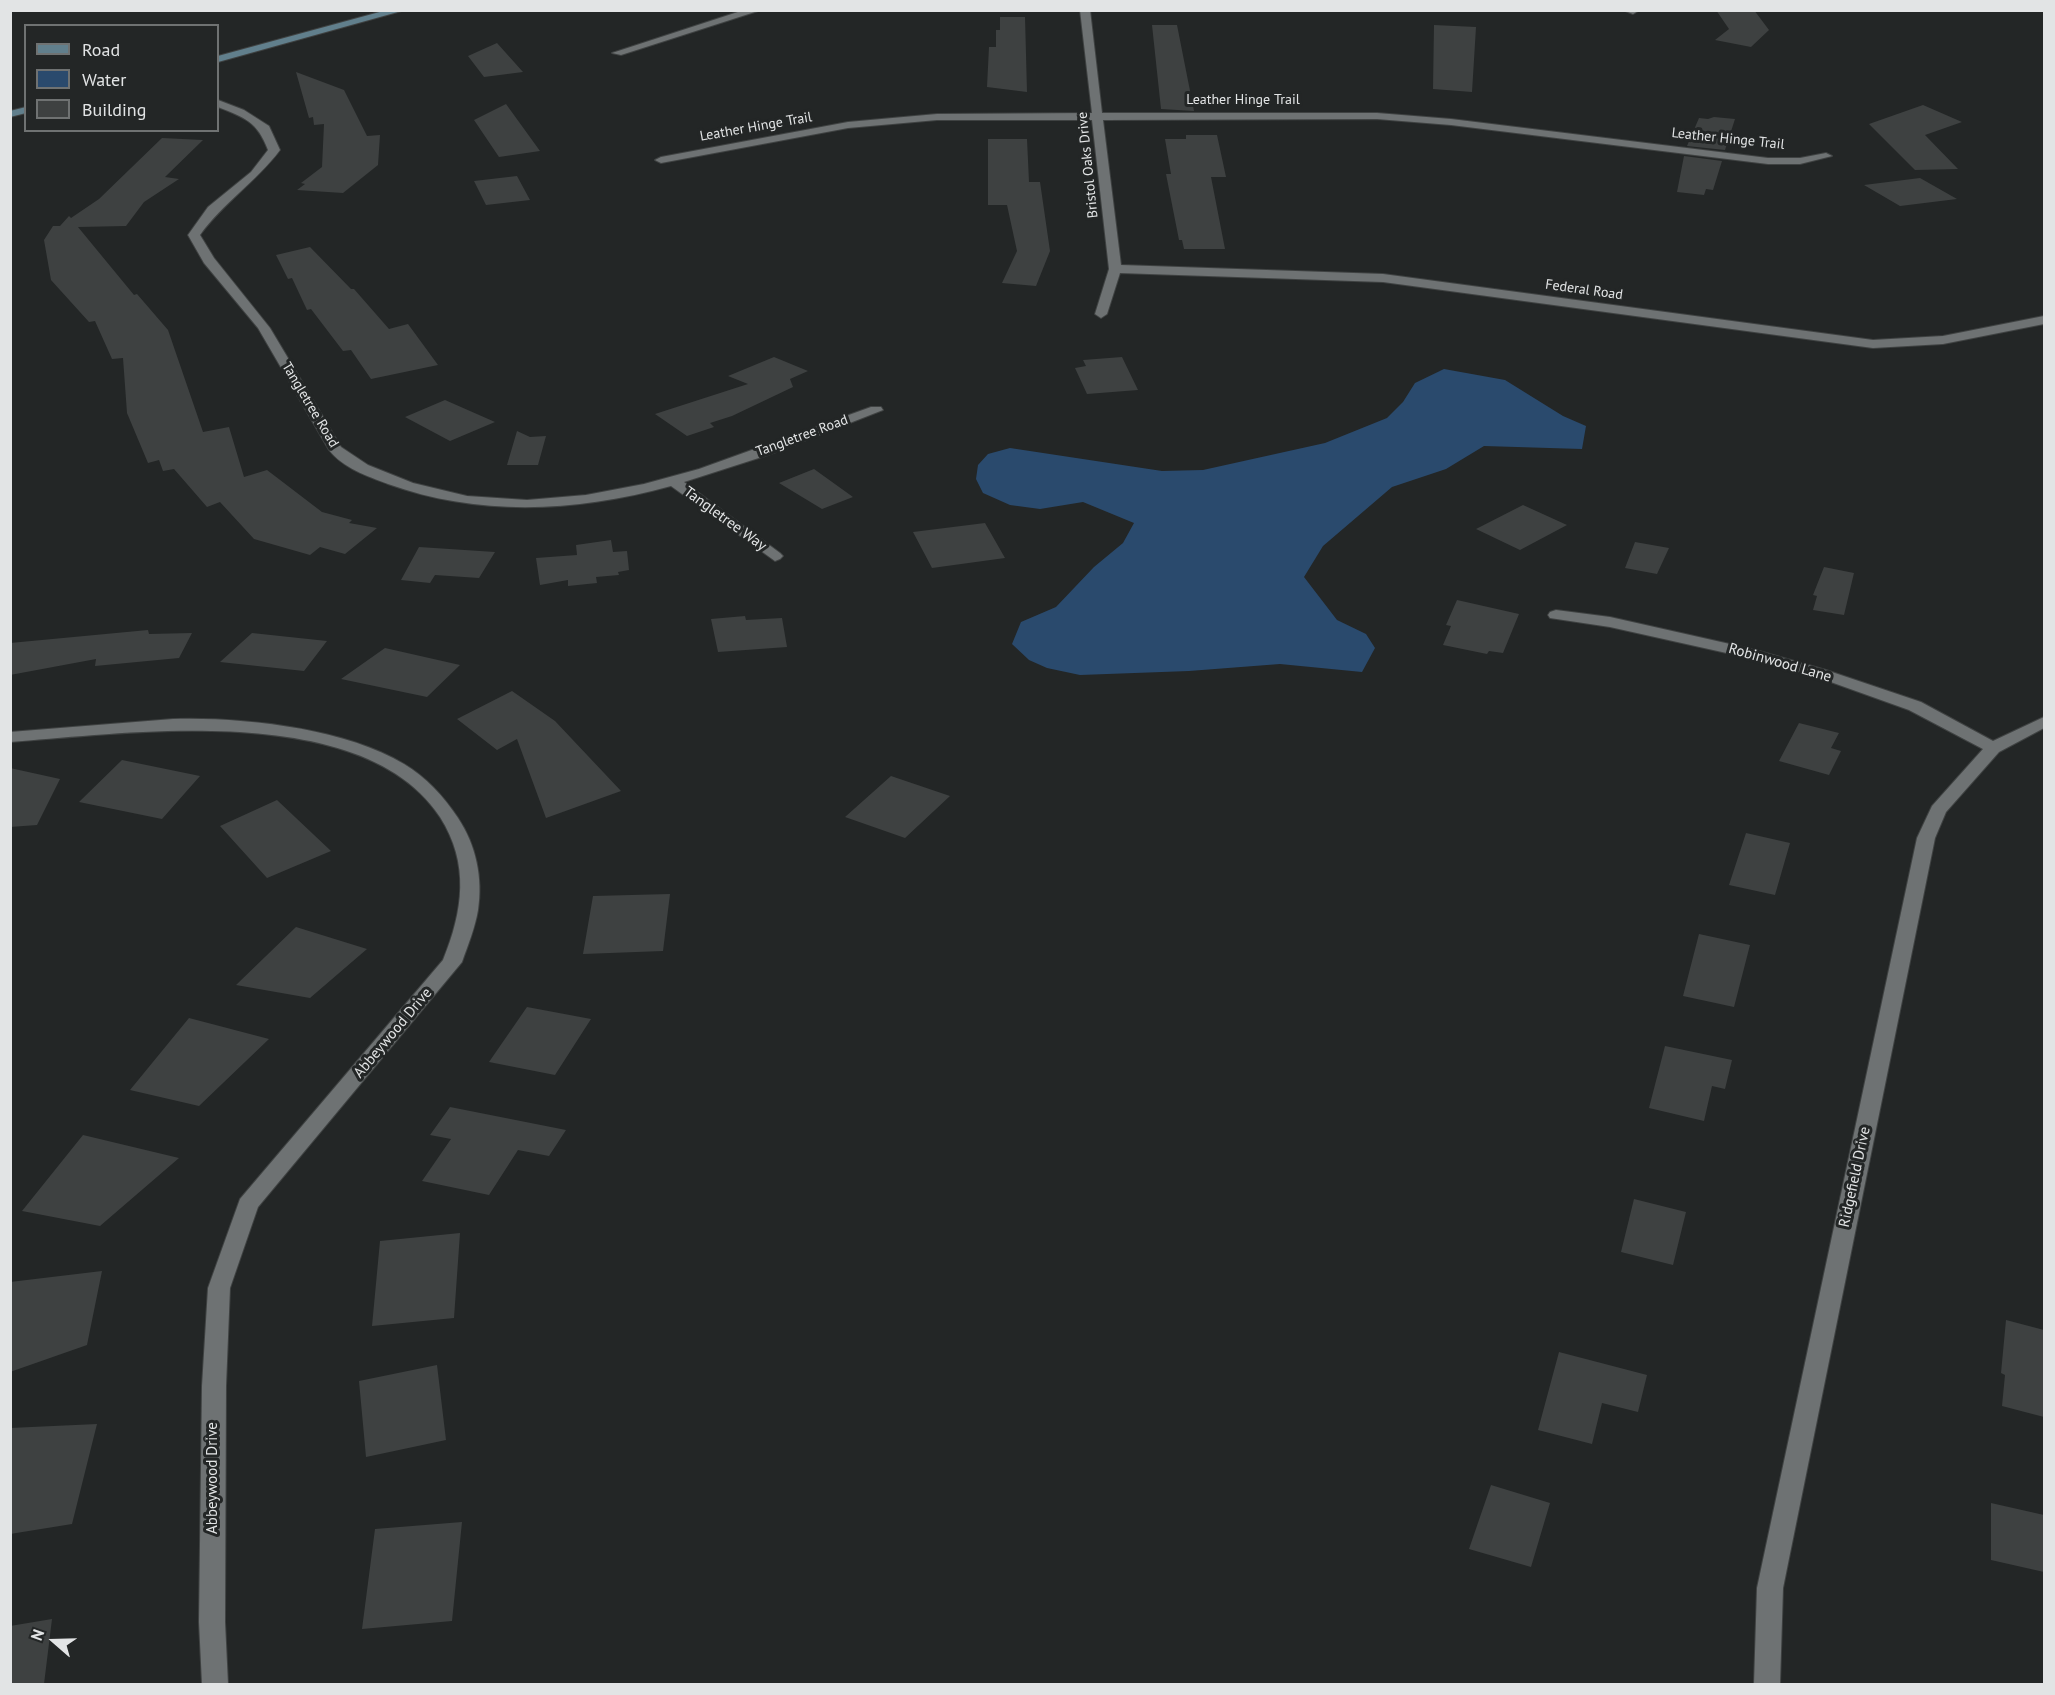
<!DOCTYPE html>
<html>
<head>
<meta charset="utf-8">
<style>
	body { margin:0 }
	#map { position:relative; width:2055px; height:1695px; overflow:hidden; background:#232626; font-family:"PT Sans",sans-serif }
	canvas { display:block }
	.frame { position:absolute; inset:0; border:12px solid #e2e4e5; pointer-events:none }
	.legend { position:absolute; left:24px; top:24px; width:195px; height:108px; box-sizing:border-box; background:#232626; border:2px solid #6f7272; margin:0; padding:8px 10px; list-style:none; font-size:18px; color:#e2e4e5 }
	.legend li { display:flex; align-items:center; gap:12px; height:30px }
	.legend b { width:30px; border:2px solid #6f7272 }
	.north { position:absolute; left:24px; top:1611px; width:60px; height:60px; -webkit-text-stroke:4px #232626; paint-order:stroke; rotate:290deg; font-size:16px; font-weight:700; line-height:24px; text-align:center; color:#e2e4e5 }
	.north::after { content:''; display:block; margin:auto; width:21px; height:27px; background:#e2e4e5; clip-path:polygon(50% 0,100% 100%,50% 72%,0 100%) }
</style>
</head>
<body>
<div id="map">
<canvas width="2055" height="1695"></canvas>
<div class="frame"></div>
<ul class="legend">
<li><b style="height:8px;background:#617f8c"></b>Road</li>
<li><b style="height:16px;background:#2a4a6d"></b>Water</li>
<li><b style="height:16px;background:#3e4141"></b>Building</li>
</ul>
<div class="north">N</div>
</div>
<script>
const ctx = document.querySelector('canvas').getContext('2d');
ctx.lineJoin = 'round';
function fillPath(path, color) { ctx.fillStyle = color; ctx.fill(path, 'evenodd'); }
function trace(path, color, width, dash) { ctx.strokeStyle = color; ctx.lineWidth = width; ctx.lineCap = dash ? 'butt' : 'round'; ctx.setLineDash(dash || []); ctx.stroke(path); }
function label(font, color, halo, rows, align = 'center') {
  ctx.font = font + ' "PT Sans",sans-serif'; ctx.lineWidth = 6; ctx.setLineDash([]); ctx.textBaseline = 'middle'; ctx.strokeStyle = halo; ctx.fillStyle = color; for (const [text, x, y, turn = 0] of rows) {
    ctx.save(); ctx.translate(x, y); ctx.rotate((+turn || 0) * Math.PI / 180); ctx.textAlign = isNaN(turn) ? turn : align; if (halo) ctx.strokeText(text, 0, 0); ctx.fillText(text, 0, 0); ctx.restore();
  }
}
const water = new Path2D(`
	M 1444,369 L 1505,380 L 1563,416 L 1586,426 L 1582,449 L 1484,446 L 1446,469 L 1392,487 L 1323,546 L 1304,577 L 1337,620 L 1366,634 L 1375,648 L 1362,672 L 1280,664 L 1189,671 L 1080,675 L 1047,668 L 1029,660 L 1012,644 L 1021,622 L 1056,607 L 1094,567 L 1123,543 L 1134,523 L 1083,502 L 1040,509 L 1010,505 L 983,493 L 976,479 L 978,465 L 988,454 L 1010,448 L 1162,471 L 1203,470 L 1325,443 L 1387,418 L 1403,402 L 1415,383 Z`);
const building = new Path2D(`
	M 1716,10 L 1754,10 L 1769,30 L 1751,47 L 1715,40 L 1729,29 Z
	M 1000,17 L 1025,17 L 1027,92 L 987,87 L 989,47 L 996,47 L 996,30 L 1000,30 Z
	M 1152,25 L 1177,25 L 1194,111 L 1161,109 Z
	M 1434,25 L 1476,27 L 1472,92 L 1433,89 Z
	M 497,43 L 523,72 L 484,77 L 468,56 Z
	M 296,72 L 344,90 L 367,136 L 380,135 L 378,165 L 343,193 L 297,190 L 305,184 L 301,183 L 322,167 L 324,124 L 314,125 L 313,117 L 309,118 Z
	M 506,104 L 540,151 L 499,157 L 474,120 Z
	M 1923,105 L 1962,122 L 1925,135 L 1958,169 L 1915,170 L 1869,124 Z
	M 1714,117 L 1735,119 L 1725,150 L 1687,146 L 1699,118 L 1708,119 Z
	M 1186,135 L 1217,135 L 1226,177 L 1211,177 L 1225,249 L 1184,249 L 1182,240 L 1179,240 L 1166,174 L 1171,174 L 1165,139 L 1186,139 Z
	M 162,138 L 203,140 L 165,177 L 179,179 L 144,202 L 126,226 L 78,227 L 134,295 L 137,294 L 168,330 L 203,432 L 229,427 L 244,477 L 267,470 L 322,512 L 352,520 L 349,523 L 377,528 L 345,554 L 320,547 L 310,555 L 254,539 L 220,502 L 207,507 L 174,469 L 163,471 L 159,460 L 148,463 L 127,413 L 123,358 L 112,359 L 95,321 L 89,322 L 51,280 L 44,240 L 53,226 L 60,226 L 69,216 L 71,218 L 99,199 Z
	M 988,139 L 1027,139 L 1029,182 L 1040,182 L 1050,251 L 1036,286 L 1002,283 L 1017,251 L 1007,205 L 988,205 Z
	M 1684,156 L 1722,161 L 1713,190 L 1706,189 L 1704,195 L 1677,192 Z
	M 517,176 L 530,200 L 486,205 L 474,181 Z
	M 1920,178 L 1957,199 L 1900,206 L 1864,185 Z
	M 310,247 L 351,289 L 354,289 L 389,329 L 408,324 L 438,365 L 371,379 L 351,350 L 343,351 L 311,309 L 307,310 L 292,278 L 288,279 L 276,255 Z
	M 774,357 L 808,371 L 790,379 L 793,387 L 732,416 L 710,423 L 714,427 L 687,436 L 655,414 L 748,384 L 728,376 Z
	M 1122,357 L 1138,390 L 1087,394 L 1075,368 L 1086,366 L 1083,360 Z
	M 445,400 L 495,422 L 450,441 L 405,417 Z
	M 517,431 L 530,437 L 546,436 L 538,465 L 507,465 Z
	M 814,469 L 853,497 L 822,509 L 779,483 Z
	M 1523,505 L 1567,525 L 1520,550 L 1476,529 Z
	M 985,523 L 1005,558 L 932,568 L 913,532 Z
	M 611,540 L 613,552 L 627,551 L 629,570 L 618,572 L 619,575 L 596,577 L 597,583 L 568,586 L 568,580 L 540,585 L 536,558 L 577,555 L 576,545 Z
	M 1635,542 L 1669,548 L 1657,574 L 1625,568 Z
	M 419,547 L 495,552 L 479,578 L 435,575 L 430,583 L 401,580 Z
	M 1824,567 L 1854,573 L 1844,615 L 1813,610 L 1817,596 L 1813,595 Z
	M 1457,600 L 1519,614 L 1503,653 L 1489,651 L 1487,654 L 1443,645 L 1451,626 L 1446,625 Z
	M 745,616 L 746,620 L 782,618 L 787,647 L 718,652 L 711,619 Z
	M 148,630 L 149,634 L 192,633 L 179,658 L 95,666 L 96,659 L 10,675 L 10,643 Z
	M 252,633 L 327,641 L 304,671 L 220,662 Z
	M 385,648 L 460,665 L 427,697 L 341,679 Z
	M 512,691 L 555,721 L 621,791 L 546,818 L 517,739 L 497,750 L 457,719 Z
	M 1799,723 L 1839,733 L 1831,748 L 1841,751 L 1829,775 L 1779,761 Z
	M 122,760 L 200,776 L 162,819 L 79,802 Z
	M 10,768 L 60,779 L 37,825 L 10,827 Z
	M 891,776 L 950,796 L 905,838 L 845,817 Z
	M 277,800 L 331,851 L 267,878 L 220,826 Z
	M 1746,833 L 1790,843 L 1775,895 L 1729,885 Z
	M 670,894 L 663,951 L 583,954 L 593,896 Z
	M 296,927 L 367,949 L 310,998 L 236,985 Z
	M 1699,934 L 1750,945 L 1734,1007 L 1683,996 Z
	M 527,1007 L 591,1019 L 555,1075 L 489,1062 Z
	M 189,1018 L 269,1039 L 199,1106 L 130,1090 Z
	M 1665,1046 L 1732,1060 L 1725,1089 L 1712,1086 L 1704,1121 L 1649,1108 Z
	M 450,1107 L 566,1130 L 549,1156 L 518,1150 L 489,1195 L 422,1181 L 451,1139 L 430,1135 Z
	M 83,1135 L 179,1158 L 100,1226 L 22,1211 Z
	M 1634,1199 L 1686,1212 L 1673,1265 L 1621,1252 Z
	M 460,1233 L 454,1318 L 372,1326 L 380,1241 Z
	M 102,1271 L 87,1345 L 10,1372 L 10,1282 Z
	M 2006,1320 L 2044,1330 L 2044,1417 L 2002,1406 L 2005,1375 L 2001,1373 Z
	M 1559,1352 L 1647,1375 L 1638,1412 L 1602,1403 L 1592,1444 L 1538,1430 Z
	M 437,1365 L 446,1440 L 366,1457 L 359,1381 Z
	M 97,1424 L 72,1524 L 10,1534 L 10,1428 Z
	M 1491,1485 L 1550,1503 L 1531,1567 L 1469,1549 Z
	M 1991,1503 L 2044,1515 L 2044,1572 L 1991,1560 Z
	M 462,1522 L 452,1621 L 362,1629 L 375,1529 Z
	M 52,1619 L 44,1684 L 10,1684 L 10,1626 Z`);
const street = new Path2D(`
	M 744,10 L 761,10 L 621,55 L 612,53 Z
	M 1080,10 L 1090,10 L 1102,113 L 1377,113 L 1451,119 L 1768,158 L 1800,158 L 1826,153 L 1832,156 L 1800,164 L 1768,164 L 1451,125 L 1377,119 L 1103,120 L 1121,265 L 1383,274 L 1873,340 L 1943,336 L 2044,316 L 2044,324 L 1943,344 L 1873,348 L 1383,282 L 1120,273 L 1107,314 L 1101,318 L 1095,314 L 1109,269 L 1092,120 L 937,120 L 848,128 L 661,163 L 655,160 L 661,157 L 848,122 L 937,114 L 1092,113 Z
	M 1623,10 L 1638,10 L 1638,11 L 1633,14 Z
	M 218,100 L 244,110 L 269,126 L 280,150 C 256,182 223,203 200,235 L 214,258 L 270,328 L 341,447 L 368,465 L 413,483 L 467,496 L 527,500 L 586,495 L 644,484 L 699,469 L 871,407 L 881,407 L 883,410 L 768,455 L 684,482 L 780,553 L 783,556 L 780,559 L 775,561 L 671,486 C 577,512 480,517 388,484 C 367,476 343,468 329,450 L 258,328 L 204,263 L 188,235 L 208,207 L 251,172 L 268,150 C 257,121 245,118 218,107 Z
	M 1556,610 L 1610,617 L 1752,649 L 1826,670 L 1921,702 L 1993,741 L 2044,717 L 2044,728 L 1999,752 L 1946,812 L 1935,838 L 1783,1588 L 1780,1684 L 1754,1684 L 1757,1588 L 1917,838 L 1932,806 L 1983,749 L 1909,710 L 1814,676 L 1749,658 L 1610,627 L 1550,618 L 1548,615 L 1550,612 Z
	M 173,719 C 242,717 344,728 404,764 C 426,777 444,797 458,818 C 476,845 483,878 478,910 C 475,928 468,945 462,962 L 258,1207 L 230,1288 L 226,1386 L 225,1622 L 228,1684 L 202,1684 L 199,1622 L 202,1386 L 208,1288 L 240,1199 L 443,960 C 463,911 470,864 440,817 C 363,700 130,733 10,742 L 10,732 Z`);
const secondary = new Path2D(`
	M 387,10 L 405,10 L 218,62 L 218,56 Z
	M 26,107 L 26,113 L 10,117 L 10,111 Z`);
const farStreetnames = [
	["Leather Hinge Trail",1243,100],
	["Leather Hinge Trail",756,127,-10],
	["Leather Hinge Trail",1728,139,6],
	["Bristol Oaks Drive",1088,165,-96],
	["Federal Road",1584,290,8],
	["Tangletree Road",310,405,59],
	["Tangletree Road",802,436,-20]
];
const streetNames = [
	["Tangletree Way",725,519,36],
	["Robinwood Lane",1780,663,16],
	["Abbeywood Drive",393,1033,-50],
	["Ridgefield Drive",1855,1177,-78],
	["Abbeywood Drive",213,1478,-90]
];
fillPath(water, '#2a4a6d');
fillPath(building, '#3e4141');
trace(street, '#3f4242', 2);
trace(secondary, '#3f4242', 2);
fillPath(street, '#6e7273');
fillPath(secondary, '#617f8c');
label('14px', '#e2e4e5', '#232626', farStreetnames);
label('15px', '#e2e4e5', '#232626', streetNames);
</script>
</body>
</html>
